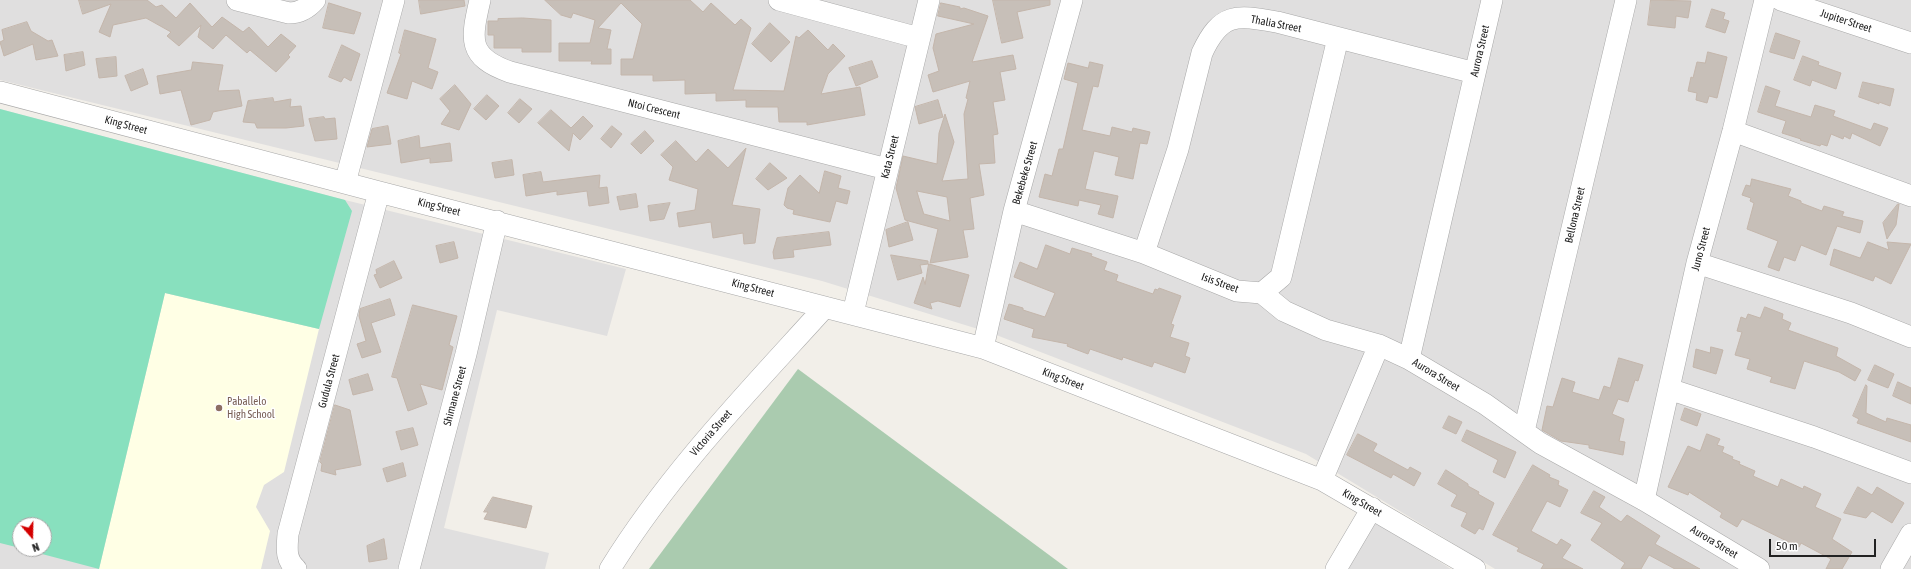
<!DOCTYPE html>
<html>
<head>
<meta charset="utf-8">
<style>
	body { margin:0 }
	#map { position:relative; width:1911px; height:569px; overflow:hidden; background:#f2efe9; font-family:"Asap Condensed",sans-serif }
	canvas { display:block }
	.north { position:absolute; left:12px; top:517px; width:40px; height:40px; box-sizing:border-box; background:#fff; border:1px solid #a7a7a7; border-radius:50%; rotate:160deg; font-size:11px; font-weight:700; line-height:16px; text-align:center; color:#222 }
	.north::after { content:''; display:block; margin:auto; width:14px; height:18px; background:#d40000; clip-path:polygon(50% 0,100% 100%,50% 72%,0 100%) }
	.scale { position:absolute; left:1769px; top:539px; width:107px; height:18px; box-sizing:border-box; border:2px solid #222; border-top:0; padding-left:5px; font-size:12px; line-height:14px; white-space:nowrap; color:#222; -webkit-text-stroke:3px #fff; paint-order:stroke }
</style>
</head>
<body>
<div id="map">
<canvas width="1911" height="569"></canvas>
<div class="north">N</div>
<div class="scale">50 m</div>
</div>
<script>
const ctx = document.querySelector('canvas').getContext('2d');
ctx.lineJoin = 'round';
function fillPath(path, color) { ctx.fillStyle = color; ctx.fill(path, 'evenodd'); }
function trace(path, color, width, dash) { ctx.strokeStyle = color; ctx.lineWidth = width; ctx.lineCap = dash ? 'butt' : 'round'; ctx.setLineDash(dash || []); ctx.stroke(path); }
function label(font, color, halo, rows, align = 'center') {
  ctx.font = font + ' "Asap Condensed",sans-serif'; ctx.lineWidth = 3; ctx.setLineDash([]); ctx.textBaseline = 'middle'; ctx.strokeStyle = halo; ctx.fillStyle = color; for (const [text, x, y, turn = 0] of rows) {
    ctx.save(); ctx.translate(x, y); ctx.rotate((+turn || 0) * Math.PI / 180); ctx.textAlign = isNaN(turn) ? turn : align; if (halo) ctx.strokeText(text, 0, 0); ctx.fillText(text, 0, 0); ctx.restore();
  }
}
const residential = new Path2D(`
	M 0,0 L 1911,0 L 1911,569 L 1495,569 L 1306,454 L 991,333 L 822,281 L 0,80 Z
	M 0,109 L 345,200 L 626,269 L 607,336 L 497,310 L 444,528 L 549,553 L 545,569 L 0,569 ZM 20,525 L 44,525 L 44,549 L 20,549 Z
	M 1363,513 L 1451,569 L 1329,569 Z`);
const education = new Path2D(`
	M 165,293 L 319,329 L 284,472 L 264,485 L 256,507 L 270,531 L 261,569 L 99,569 Z`);
const cemetery = new Path2D(`
	M 798,369 L 1068,569 L 649,569 Z`);
const pitch = new Path2D(`
	M 0,109 L 345,200 L 352,211 L 319,329 L 165,293 L 99,569 L 23,549 L 44,549 L 44,525 L 20,525 L 20,548 L 0,543 Z`);
const building = new Path2D(`
	M 79,0 L 147,0 L 156,7 L 162,5 L 176,18 L 190,3 L 212,27 L 222,17 L 243,32 L 249,27 L 268,47 L 281,34 L 296,46 L 288,55 L 290,57 L 276,72 L 250,50 L 247,53 L 226,35 L 213,49 L 198,37 L 201,25 L 179,46 L 167,36 L 171,32 L 146,18 L 113,25 L 110,37 L 99,32 L 111,4 L 83,14 Z
	M 419,0 L 464,0 L 465,6 L 421,14 Z
	M 545,0 L 690,0 L 703,12 L 711,3 L 735,25 L 741,19 L 751,28 L 733,90 L 784,91 L 796,36 L 799,38 L 808,30 L 828,50 L 833,44 L 845,56 L 828,74 L 821,94 L 860,87 L 865,115 L 807,125 L 807,122 L 779,122 L 778,107 L 746,107 L 746,100 L 716,101 L 716,93 L 685,94 L 685,80 L 653,81 L 653,75 L 621,75 L 621,59 L 633,59 L 642,24 L 621,3 L 598,28 L 611,30 L 607,49 L 611,49 L 611,64 L 591,64 L 592,61 L 559,61 L 559,43 L 590,43 L 595,20 L 573,13 L 571,18 L 561,15 Z
	M 993,0 L 1050,0 L 1050,5 L 1017,12 L 1023,38 L 1002,43 Z
	M 1651,0 L 1691,1 L 1688,18 L 1676,16 L 1675,28 L 1648,25 Z
	M 329,3 L 361,13 L 354,34 L 323,28 Z
	M 941,3 L 960,7 L 960,9 L 964,8 L 988,16 L 972,62 L 1013,55 L 1016,69 L 1000,72 L 1005,100 L 993,102 L 998,134 L 993,135 L 995,163 L 979,164 L 984,195 L 970,198 L 974,229 L 963,230 L 968,257 L 930,263 L 938,229 L 905,220 L 896,188 L 903,156 L 937,164 L 939,133 L 945,114 L 954,142 L 942,181 L 968,179 L 964,114 L 968,99 L 966,98 L 970,81 L 933,92 L 928,75 L 939,71 L 933,48 L 936,34 L 974,24 L 938,16 ZM 917,191 L 947,197 L 950,221 L 924,214 Z
	M 1712,9 L 1725,13 L 1723,19 L 1729,21 L 1725,33 L 1706,27 Z
	M 523,18 L 551,20 L 551,52 L 522,52 L 522,48 L 494,48 L 494,35 L 488,35 L 488,21 L 498,21 L 498,19 Z
	M 27,22 L 31,31 L 48,41 L 52,40 L 58,56 L 36,60 L 33,44 L 4,56 L 0,42 L 4,40 L 2,30 Z
	M 770,23 L 790,42 L 771,62 L 752,44 Z
	M 405,30 L 436,39 L 428,68 L 438,72 L 432,89 L 412,81 L 407,99 L 387,93 L 401,54 L 399,53 Z
	M 1776,33 L 1800,41 L 1794,59 L 1770,52 Z
	M 342,45 L 360,54 L 351,81 L 344,77 L 341,82 L 329,77 Z
	M 83,52 L 85,65 L 66,71 L 64,55 Z
	M 1708,52 L 1727,57 L 1717,98 L 1709,96 L 1707,103 L 1696,100 L 1697,93 L 1688,91 L 1691,77 L 1693,78 L 1697,62 L 1705,63 Z
	M 1803,56 L 1819,62 L 1818,65 L 1841,73 L 1836,89 L 1812,80 L 1810,86 L 1794,80 Z
	M 116,57 L 117,76 L 99,78 L 96,59 Z
	M 872,61 L 878,77 L 856,86 L 849,68 Z
	M 193,62 L 223,65 L 218,91 L 239,90 L 242,106 L 213,112 L 210,120 L 191,125 L 181,90 L 160,94 L 157,76 L 191,70 Z
	M 1090,62 L 1103,65 L 1098,87 L 1093,86 L 1082,130 L 1110,136 L 1112,127 L 1132,132 L 1133,128 L 1150,132 L 1147,144 L 1140,143 L 1133,179 L 1115,175 L 1119,157 L 1094,151 L 1085,189 L 1118,196 L 1113,218 L 1098,214 L 1101,205 L 1079,200 L 1078,206 L 1039,197 L 1045,174 L 1052,176 L 1059,149 L 1063,149 L 1078,83 L 1064,79 L 1068,63 L 1088,68 Z
	M 143,69 L 148,84 L 131,91 L 125,76 Z
	M 1863,82 L 1894,89 L 1890,106 L 1879,102 L 1879,104 L 1859,97 Z
	M 455,85 L 471,104 L 459,130 L 441,124 L 450,111 L 440,99 Z
	M 1766,86 L 1780,91 L 1775,106 L 1811,117 L 1815,105 L 1835,111 L 1833,116 L 1871,130 L 1874,123 L 1888,128 L 1880,146 L 1852,133 L 1850,139 L 1844,136 L 1843,139 L 1831,134 L 1827,146 L 1821,144 L 1820,146 L 1800,140 L 1801,139 L 1782,133 L 1786,121 L 1758,112 Z
	M 487,95 L 499,106 L 486,120 L 474,109 Z
	M 273,98 L 274,102 L 291,99 L 290,107 L 301,106 L 304,126 L 286,128 L 257,128 L 255,123 L 243,122 L 248,101 Z
	M 520,99 L 532,109 L 519,123 L 508,113 Z
	M 938,100 L 943,117 L 919,124 L 915,107 Z
	M 551,110 L 571,128 L 583,116 L 593,126 L 580,140 L 573,133 L 569,151 L 538,123 Z
	M 324,117 L 325,119 L 335,118 L 337,139 L 315,141 L 309,119 Z
	M 388,126 L 391,144 L 367,147 L 372,129 Z
	M 612,126 L 622,134 L 611,148 L 601,139 Z
	M 645,131 L 654,141 L 641,154 L 631,144 Z
	M 419,136 L 420,148 L 450,143 L 452,161 L 430,163 L 430,158 L 401,163 L 398,141 Z
	M 676,141 L 696,162 L 708,149 L 728,168 L 746,148 L 732,205 L 760,209 L 755,243 L 744,244 L 743,233 L 713,238 L 711,222 L 679,227 L 677,213 L 695,210 L 698,189 L 669,180 L 673,167 L 661,155 Z
	M 512,160 L 514,175 L 495,178 L 492,163 Z
	M 770,163 L 787,178 L 768,190 L 756,179 Z
	M 825,171 L 841,176 L 838,188 L 850,191 L 847,204 L 836,201 L 830,222 L 793,214 L 794,210 L 787,208 L 784,205 L 788,188 L 800,175 L 819,193 Z
	M 541,172 L 543,182 L 600,175 L 599,188 L 607,187 L 609,203 L 589,206 L 587,191 L 557,195 L 557,191 L 526,196 L 523,175 Z
	M 1752,179 L 1791,189 L 1788,196 L 1801,201 L 1801,203 L 1822,211 L 1824,206 L 1844,212 L 1842,216 L 1863,221 L 1860,233 L 1837,226 L 1826,255 L 1801,245 L 1795,261 L 1784,257 L 1779,271 L 1768,267 L 1778,241 L 1747,229 L 1754,203 L 1750,201 L 1751,198 L 1742,195 L 1746,185 L 1750,186 Z
	M 636,194 L 638,207 L 620,210 L 617,197 Z
	M 670,203 L 664,219 L 650,221 L 648,206 Z
	M 1898,204 L 1899,204 L 1896,225 L 1887,239 L 1883,223 Z
	M 908,222 L 913,240 L 889,247 L 886,230 Z
	M 829,232 L 831,245 L 793,250 L 794,257 L 774,259 L 773,252 L 777,238 Z
	M 454,242 L 458,258 L 440,263 L 436,246 Z
	M 1868,242 L 1889,250 L 1887,242 L 1911,244 L 1891,284 L 1875,276 L 1873,281 L 1830,265 L 1834,249 L 1860,258 Z
	M 1046,245 L 1070,254 L 1072,248 L 1092,254 L 1091,256 L 1107,262 L 1104,270 L 1118,275 L 1116,281 L 1153,294 L 1155,289 L 1158,290 L 1159,288 L 1181,296 L 1171,324 L 1174,325 L 1170,337 L 1189,343 L 1185,356 L 1190,358 L 1185,373 L 1154,362 L 1152,367 L 1123,357 L 1122,360 L 1090,349 L 1088,354 L 1067,346 L 1068,344 L 1032,337 L 1034,329 L 1004,319 L 1009,304 L 1023,308 L 1023,310 L 1045,317 L 1055,293 L 1014,277 L 1020,262 L 1037,269 Z
	M 891,255 L 928,261 L 928,264 L 920,265 L 922,273 L 898,280 Z
	M 394,261 L 402,278 L 380,288 L 374,275 L 377,274 L 376,270 Z
	M 929,264 L 969,275 L 960,307 L 938,301 L 930,303 L 932,309 L 914,303 L 923,277 L 925,284 Z
	M 390,299 L 395,315 L 371,323 L 381,352 L 362,358 L 357,344 L 366,341 L 359,316 L 360,309 Z
	M 413,305 L 457,316 L 449,345 L 453,347 L 442,390 L 420,384 L 427,404 L 408,411 L 397,378 L 392,377 Z
	M 1765,307 L 1783,314 L 1782,319 L 1791,323 L 1788,330 L 1838,348 L 1836,356 L 1861,370 L 1855,381 L 1839,372 L 1804,361 L 1795,389 L 1770,382 L 1772,377 L 1747,369 L 1750,359 L 1735,355 L 1742,332 L 1737,331 L 1741,317 L 1746,319 L 1748,314 L 1760,318 Z
	M 1711,347 L 1723,350 L 1716,374 L 1693,367 L 1696,349 L 1710,353 Z
	M 1619,358 L 1643,365 L 1638,381 L 1635,380 L 1628,402 L 1618,399 L 1612,414 L 1624,419 L 1619,441 L 1625,442 L 1623,455 L 1589,448 L 1589,445 L 1561,441 L 1542,430 L 1547,406 L 1553,407 L 1562,378 L 1575,382 L 1572,392 L 1599,400 L 1604,386 L 1610,388 Z
	M 1875,365 L 1894,374 L 1888,388 L 1868,380 Z
	M 368,374 L 373,390 L 353,395 L 349,380 Z
	M 1898,382 L 1911,388 L 1911,404 L 1893,396 Z
	M 1866,385 L 1867,386 L 1866,413 L 1886,422 L 1887,418 L 1911,425 L 1911,442 L 1857,423 L 1859,419 L 1853,416 Z
	M 335,405 L 350,410 L 361,465 L 335,470 L 336,475 L 321,471 L 322,464 L 320,462 Z
	M 1685,408 L 1701,414 L 1697,426 L 1681,420 Z
	M 1449,416 L 1462,422 L 1456,434 L 1443,428 Z
	M 413,428 L 418,445 L 401,450 L 396,432 Z
	M 1467,430 L 1516,452 L 1505,478 L 1493,472 L 1498,460 L 1462,441 Z
	M 1358,434 L 1377,444 L 1373,451 L 1408,470 L 1410,467 L 1421,473 L 1414,486 L 1393,474 L 1391,478 L 1347,455 Z
	M 1707,434 L 1720,439 L 1717,445 L 1724,447 L 1722,452 L 1733,457 L 1732,459 L 1740,462 L 1739,464 L 1755,471 L 1753,476 L 1778,487 L 1781,479 L 1803,489 L 1804,486 L 1821,494 L 1815,507 L 1841,519 L 1832,539 L 1852,552 L 1842,569 L 1826,569 L 1831,559 L 1801,543 L 1799,547 L 1742,519 L 1737,527 L 1720,517 L 1722,513 L 1689,492 L 1688,495 L 1668,487 L 1688,446 L 1700,451 Z
	M 403,463 L 406,476 L 387,482 L 383,469 Z
	M 1533,465 L 1550,475 L 1549,477 L 1559,481 L 1558,485 L 1568,490 L 1560,507 L 1547,501 L 1531,531 L 1557,545 L 1561,539 L 1571,545 L 1562,558 L 1583,569 L 1541,569 L 1544,564 L 1517,551 L 1519,548 L 1493,535 Z
	M 1446,470 L 1468,484 L 1468,486 L 1479,492 L 1478,494 L 1494,503 L 1483,530 L 1479,528 L 1475,534 L 1461,526 L 1467,513 L 1451,506 L 1457,495 L 1438,484 Z
	M 1858,487 L 1872,495 L 1877,487 L 1904,503 L 1892,523 L 1872,511 L 1866,518 L 1844,513 Z
	M 1594,491 L 1605,497 L 1599,507 L 1621,522 L 1627,515 L 1660,536 L 1655,544 L 1700,569 L 1675,569 L 1649,555 L 1641,569 L 1621,569 L 1625,563 L 1591,540 L 1602,523 L 1581,513 Z
	M 493,497 L 532,506 L 526,528 L 484,519 L 488,512 L 484,512 Z
	M 384,539 L 387,559 L 369,562 L 367,546 Z`);
const minor = new Path2D(`
	M 237,0 L 289,13 C 300,13 308,8 315,0
	M 480,0 C 471,39 467,57 510,72 L 887,169
	M 779,0 L 919,38
	M 1492,0 L 1409,359 L 1485,404 L 1540,443 L 1644,500 L 1759,569
	M 1781,0 L 1911,43
	M 0,92 L 379,192 L 983,348 L 1322,480 L 1475,569
	M 1733,131 L 1911,196
	M 345,183 L 394,0
	M 1014,211 L 1144,253 L 1237,291 L 1262,293 L 1281,277 L 1338,38
	M 1144,253 L 1178,149 L 1202,53 C 1221,12 1236,15 1277,22 L 1475,73
	M 1697,263 L 1851,313 L 1911,337
	M 1262,293 L 1284,311 L 1326,330 L 1379,345 L 1409,359
	M 853,313 L 929,0
	M 983,348 L 1014,211 L 1072,0
	M 1669,389 L 1814,437 L 1911,473
	M 1524,431 L 1626,0
	M 1322,480 L 1379,345
	M 1644,500 L 1697,263 L 1733,131 L 1765,0
	M 296,569 C 285,559 287,548 288,534 L 379,192
	M 409,569 L 466,354 L 497,221
	M 610,569 C 670,472 749,391 825,307
	M 1336,569 L 1372,508
	M 1891,569 L 1911,534`);
const markers = [
	[219,408,4,"#8d6e63"]
];
const streetNames = [
	["Jupiter Street",1846,21,18],
	["Thalia Street",1276,24,11],
	["Aurora Street",1480,51,-77],
	["Ntoi Crescent",654,109,14],
	["King Street",126,125,15],
	["Kata Street",890,157,-76],
	["Bekebeke Street",1025,173,-74],
	["King Street",439,207,14],
	["Bellona Street",1575,215,-77],
	["Juno Street",1701,249,-75],
	["Isis Street",1220,283,20],
	["King Street",753,288,15],
	["Aurora Street",1436,375,31],
	["King Street",1063,379,21],
	["Gudula Street",329,381,-75],
	["Shimane Street",455,396,-75],
	["Victoria Street",711,433,-49],
	["King Street",1362,503,30],
	["Aurora Street",1714,542,31]
];
const educationNames = [
	["Paballelo",227,402],
	["High School",227,415]
];
fillPath(residential, '#e0dfdf');
fillPath(education, '#ffffe5');
fillPath(cemetery, '#aacbaf');
fillPath(pitch, '#88e0be');
fillPath(building, '#c7bfb8');
trace(building, '#c4b6ab', 1);
trace(minor, '#a9a9a9', 22);
trace(minor, '#fff', 21);
for (const [x, y, r, color] of markers) { const dot = new Path2D(); dot.arc(x, y, r, 0, 2 * Math.PI); ctx.fillStyle = color; ctx.fill(dot); trace(dot, '#fff', 1.5); }
label('11px', '#222', '#fff', streetNames);
label('11px', '#785e54', '#fff', educationNames, 'left');
</script>
</body>
</html>
